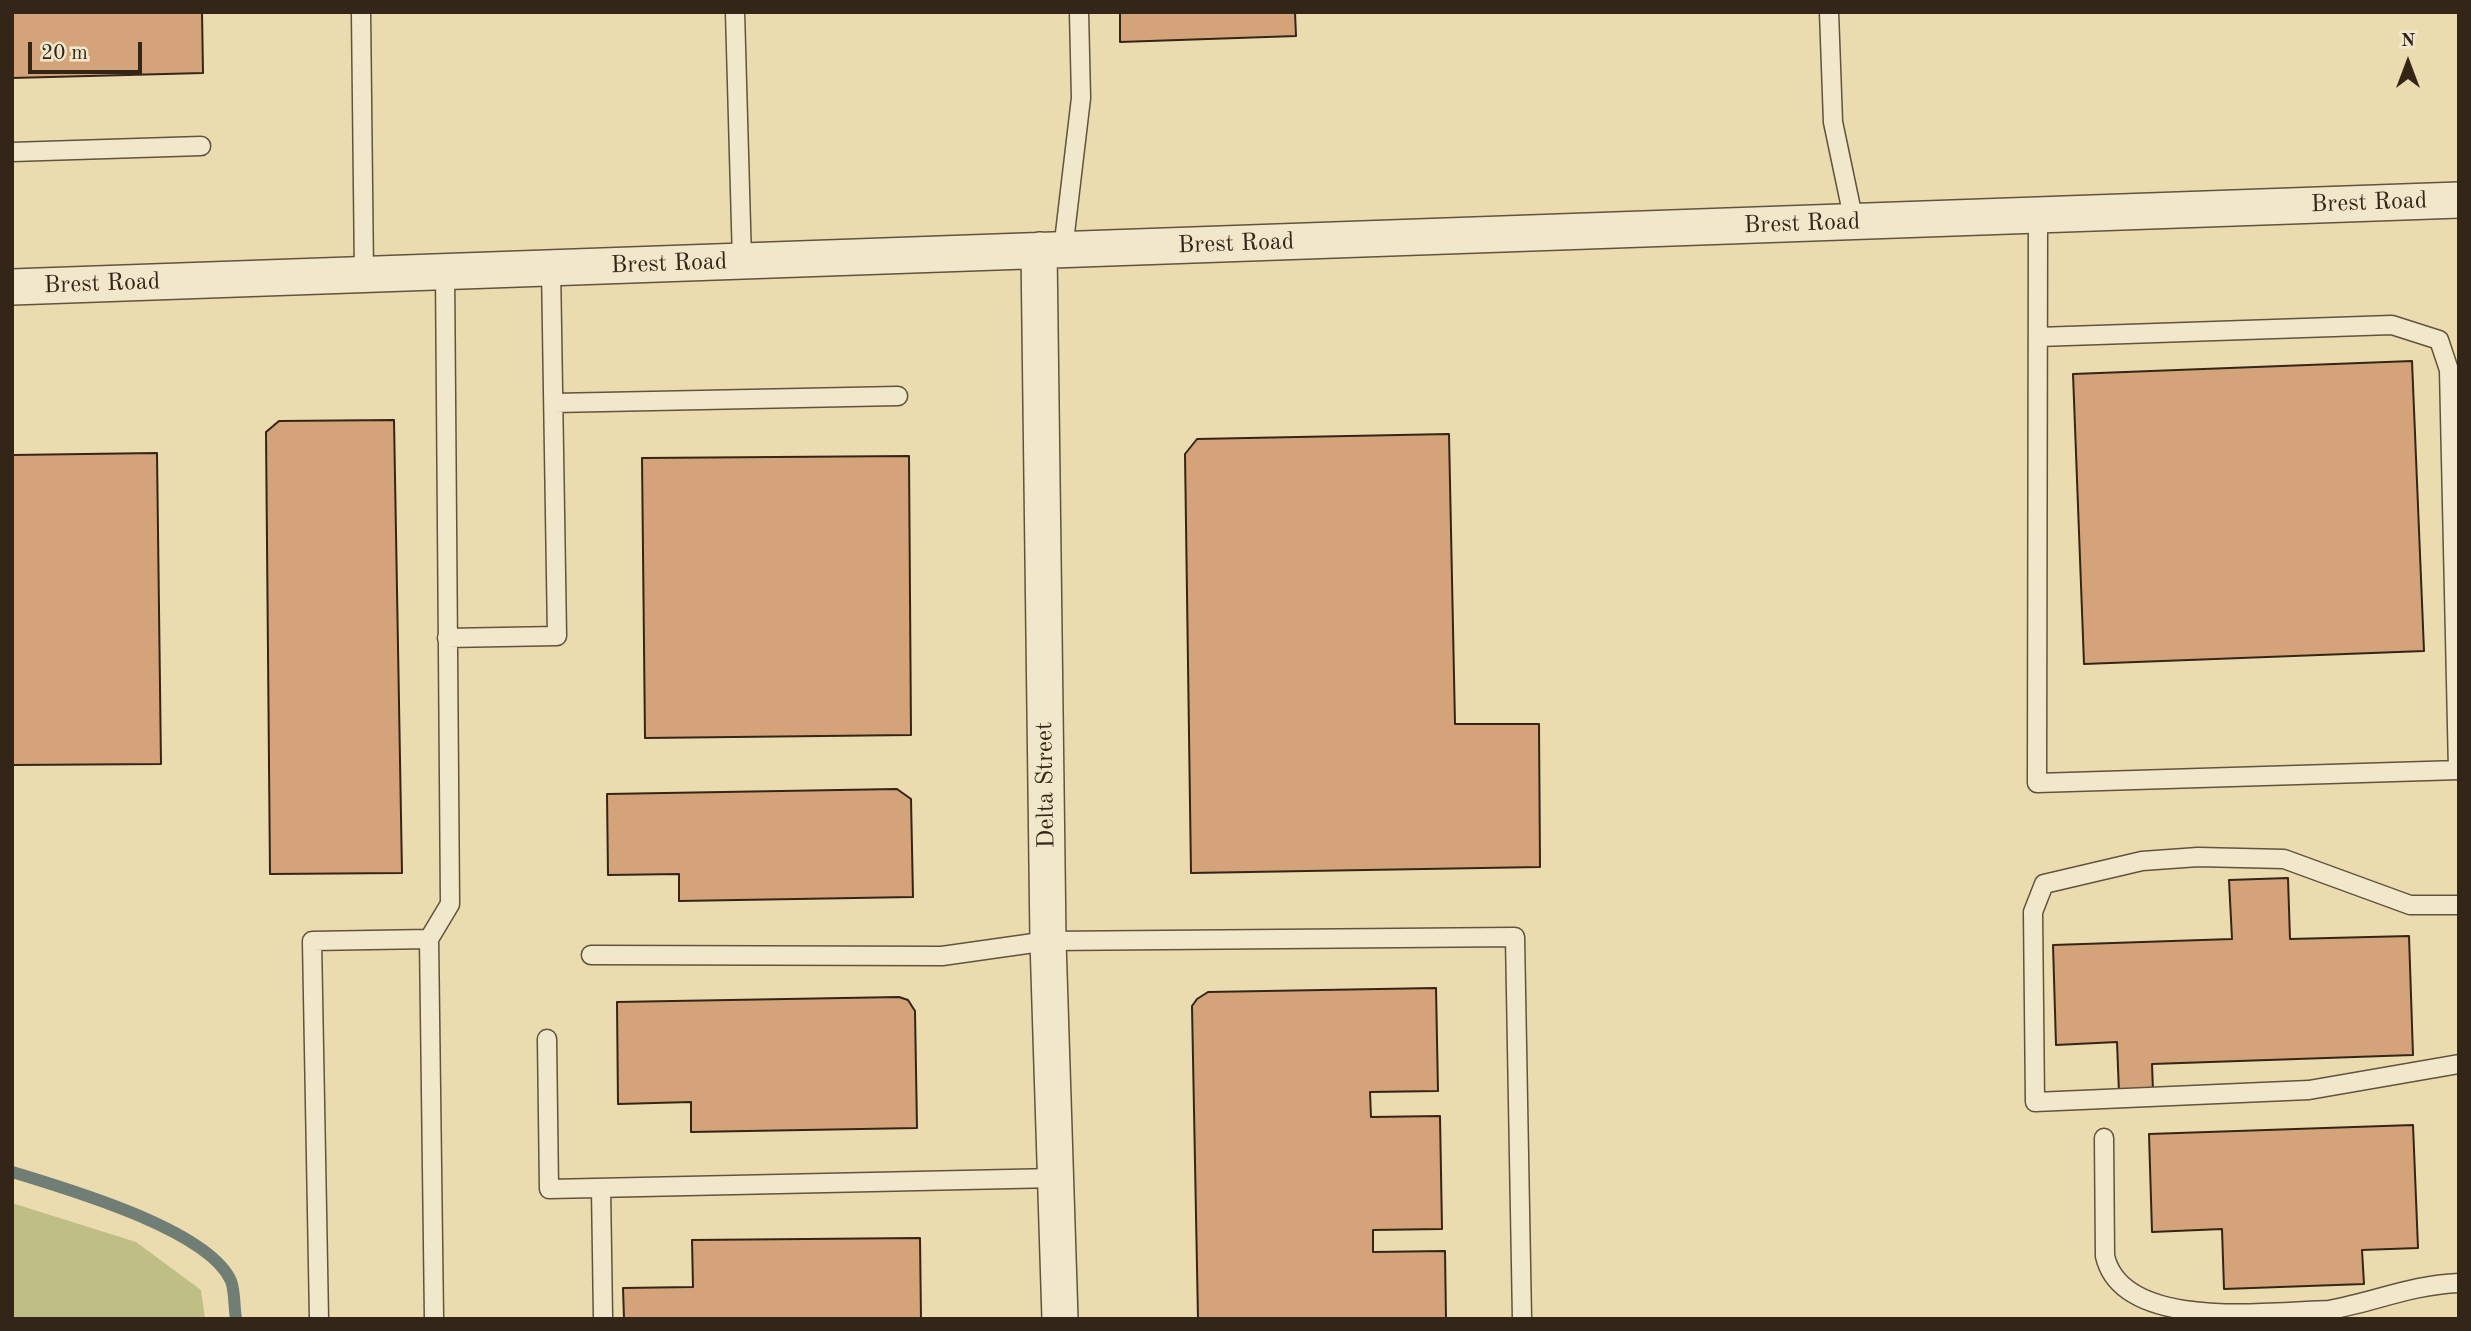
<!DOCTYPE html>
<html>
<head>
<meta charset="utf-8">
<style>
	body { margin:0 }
	#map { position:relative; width:2471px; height:1331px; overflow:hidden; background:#eadcaf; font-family:"Old Standard TT",serif }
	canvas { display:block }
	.frame { position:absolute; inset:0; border:14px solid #332518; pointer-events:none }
	.north { position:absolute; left:2373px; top:28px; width:70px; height:70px; -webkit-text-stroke:5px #f1e8cb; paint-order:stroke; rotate:0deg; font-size:19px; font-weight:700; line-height:28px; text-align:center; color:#332518 }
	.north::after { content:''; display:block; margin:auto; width:24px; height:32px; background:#332518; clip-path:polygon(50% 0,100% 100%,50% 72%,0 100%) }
	.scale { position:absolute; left:28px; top:42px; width:114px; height:32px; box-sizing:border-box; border:4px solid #332518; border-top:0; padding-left:9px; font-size:21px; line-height:24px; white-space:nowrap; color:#332518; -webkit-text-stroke:5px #f1e8cb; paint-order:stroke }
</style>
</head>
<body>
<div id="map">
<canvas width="2471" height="1331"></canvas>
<div class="frame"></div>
<div class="north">N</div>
<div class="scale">20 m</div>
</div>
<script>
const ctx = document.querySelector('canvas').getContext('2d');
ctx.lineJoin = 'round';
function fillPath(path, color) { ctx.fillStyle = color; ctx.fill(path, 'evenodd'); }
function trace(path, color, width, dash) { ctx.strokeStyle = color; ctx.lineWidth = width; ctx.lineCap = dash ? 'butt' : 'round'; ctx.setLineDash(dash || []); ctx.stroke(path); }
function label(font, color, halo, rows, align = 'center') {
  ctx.font = font + ' "Old Standard TT",serif'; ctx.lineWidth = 5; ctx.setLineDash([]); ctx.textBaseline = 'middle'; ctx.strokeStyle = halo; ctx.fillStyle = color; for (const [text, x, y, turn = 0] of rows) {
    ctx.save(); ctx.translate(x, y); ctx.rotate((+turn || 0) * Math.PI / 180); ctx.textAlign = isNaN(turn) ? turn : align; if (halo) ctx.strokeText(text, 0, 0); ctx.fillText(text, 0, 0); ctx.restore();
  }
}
const green = new Path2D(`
	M 12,1203 L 136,1242 L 201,1290 L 205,1319 L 12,1319 Z`);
const stream = new Path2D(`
	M 12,1172 C 64,1188 208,1229 231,1281 C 235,1291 234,1308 236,1319`);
const building = new Path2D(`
	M 12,12 L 202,12 L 203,73 L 12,78 Z
	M 1120,12 L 1295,12 L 1296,36 L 1120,42 Z
	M 2412,361 L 2424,651 L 2084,664 L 2073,374 Z
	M 394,420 L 402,873 L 270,874 L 266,432 L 279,421 Z
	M 1449,434 L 1455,724 L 1539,724 L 1540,867 L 1191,873 L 1185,454 L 1197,439 Z
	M 157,453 L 161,764 L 12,765 L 12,455 Z
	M 909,456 L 911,735 L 645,738 L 642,458 Z
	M 897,789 L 911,799 L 913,897 L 679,901 L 679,874 L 608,875 L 607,794 Z
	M 2288,878 L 2290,939 L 2409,936 L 2413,1055 L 2152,1064 L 2153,1091 L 2119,1093 L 2117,1042 L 2056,1045 L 2053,945 L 2232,939 L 2229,880 Z
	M 1436,988 L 1438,1091 L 1370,1092 L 1371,1117 L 1440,1116 L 1442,1229 L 1373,1230 L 1373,1252 L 1445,1251 L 1446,1319 L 1198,1319 L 1192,1006 L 1197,999 L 1208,992 Z
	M 899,997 L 908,1000 L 915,1011 L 917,1128 L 691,1132 L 691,1102 L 618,1104 L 617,1002 Z
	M 2413,1125 L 2418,1248 L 2362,1250 L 2364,1284 L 2224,1289 L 2222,1229 L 2152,1232 L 2149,1134 Z
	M 920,1238 L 921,1319 L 624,1319 L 623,1288 L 693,1287 L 692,1240 Z`);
const service = new Path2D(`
	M 361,12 L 364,274
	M 735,12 L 742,261
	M 1829,12 L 1833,122 L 1854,222
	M 12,152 L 201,146
	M 2038,215 L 2037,783 L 2459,770
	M 1063,250 L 1081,98 L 1079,12
	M 2038,337 L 2392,325 L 2439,340 L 2449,370 L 2458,770
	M 554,403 L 898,396
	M 447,638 L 557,636 L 551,267
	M 2459,905 L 2410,905 L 2284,859 L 2198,857 L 2142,861 L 2044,884 L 2033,912 L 2035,1102 L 2309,1090 L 2459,1064
	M 591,955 L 942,956 L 1048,941 L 1515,937 L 1522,1319
	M 547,1039 L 549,1189 L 1056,1178
	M 2104,1138 L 2105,1256 C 2122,1331 2267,1312 2329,1310 C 2375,1302 2410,1285 2459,1283
	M 601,1188 L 603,1317
	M 319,1319 L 312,941 L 429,939
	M 434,1319 L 429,939 L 450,904 L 445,271`);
const minor = new Path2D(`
	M 1039,250 L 1048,941 L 1060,1319
	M 12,287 L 2459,200`);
const streetNames = [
	["Brest Road",2369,203,-2],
	["Brest Road",1802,224,-2],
	["Brest Road",1236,244,-2],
	["Brest Road",669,264,-2],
	["Brest Road",102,284,-2],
	["Delta Street",1046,785,-91]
];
fillPath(green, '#bfbe85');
trace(stream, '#717e75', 12);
fillPath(building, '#d5a37a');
trace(building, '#332518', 2);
trace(service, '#61533e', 21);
trace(minor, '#61533e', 38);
trace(service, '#f1e8cb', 18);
trace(minor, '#f1e8cb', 35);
label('24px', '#332518', '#f1e8cb', streetNames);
</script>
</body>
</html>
